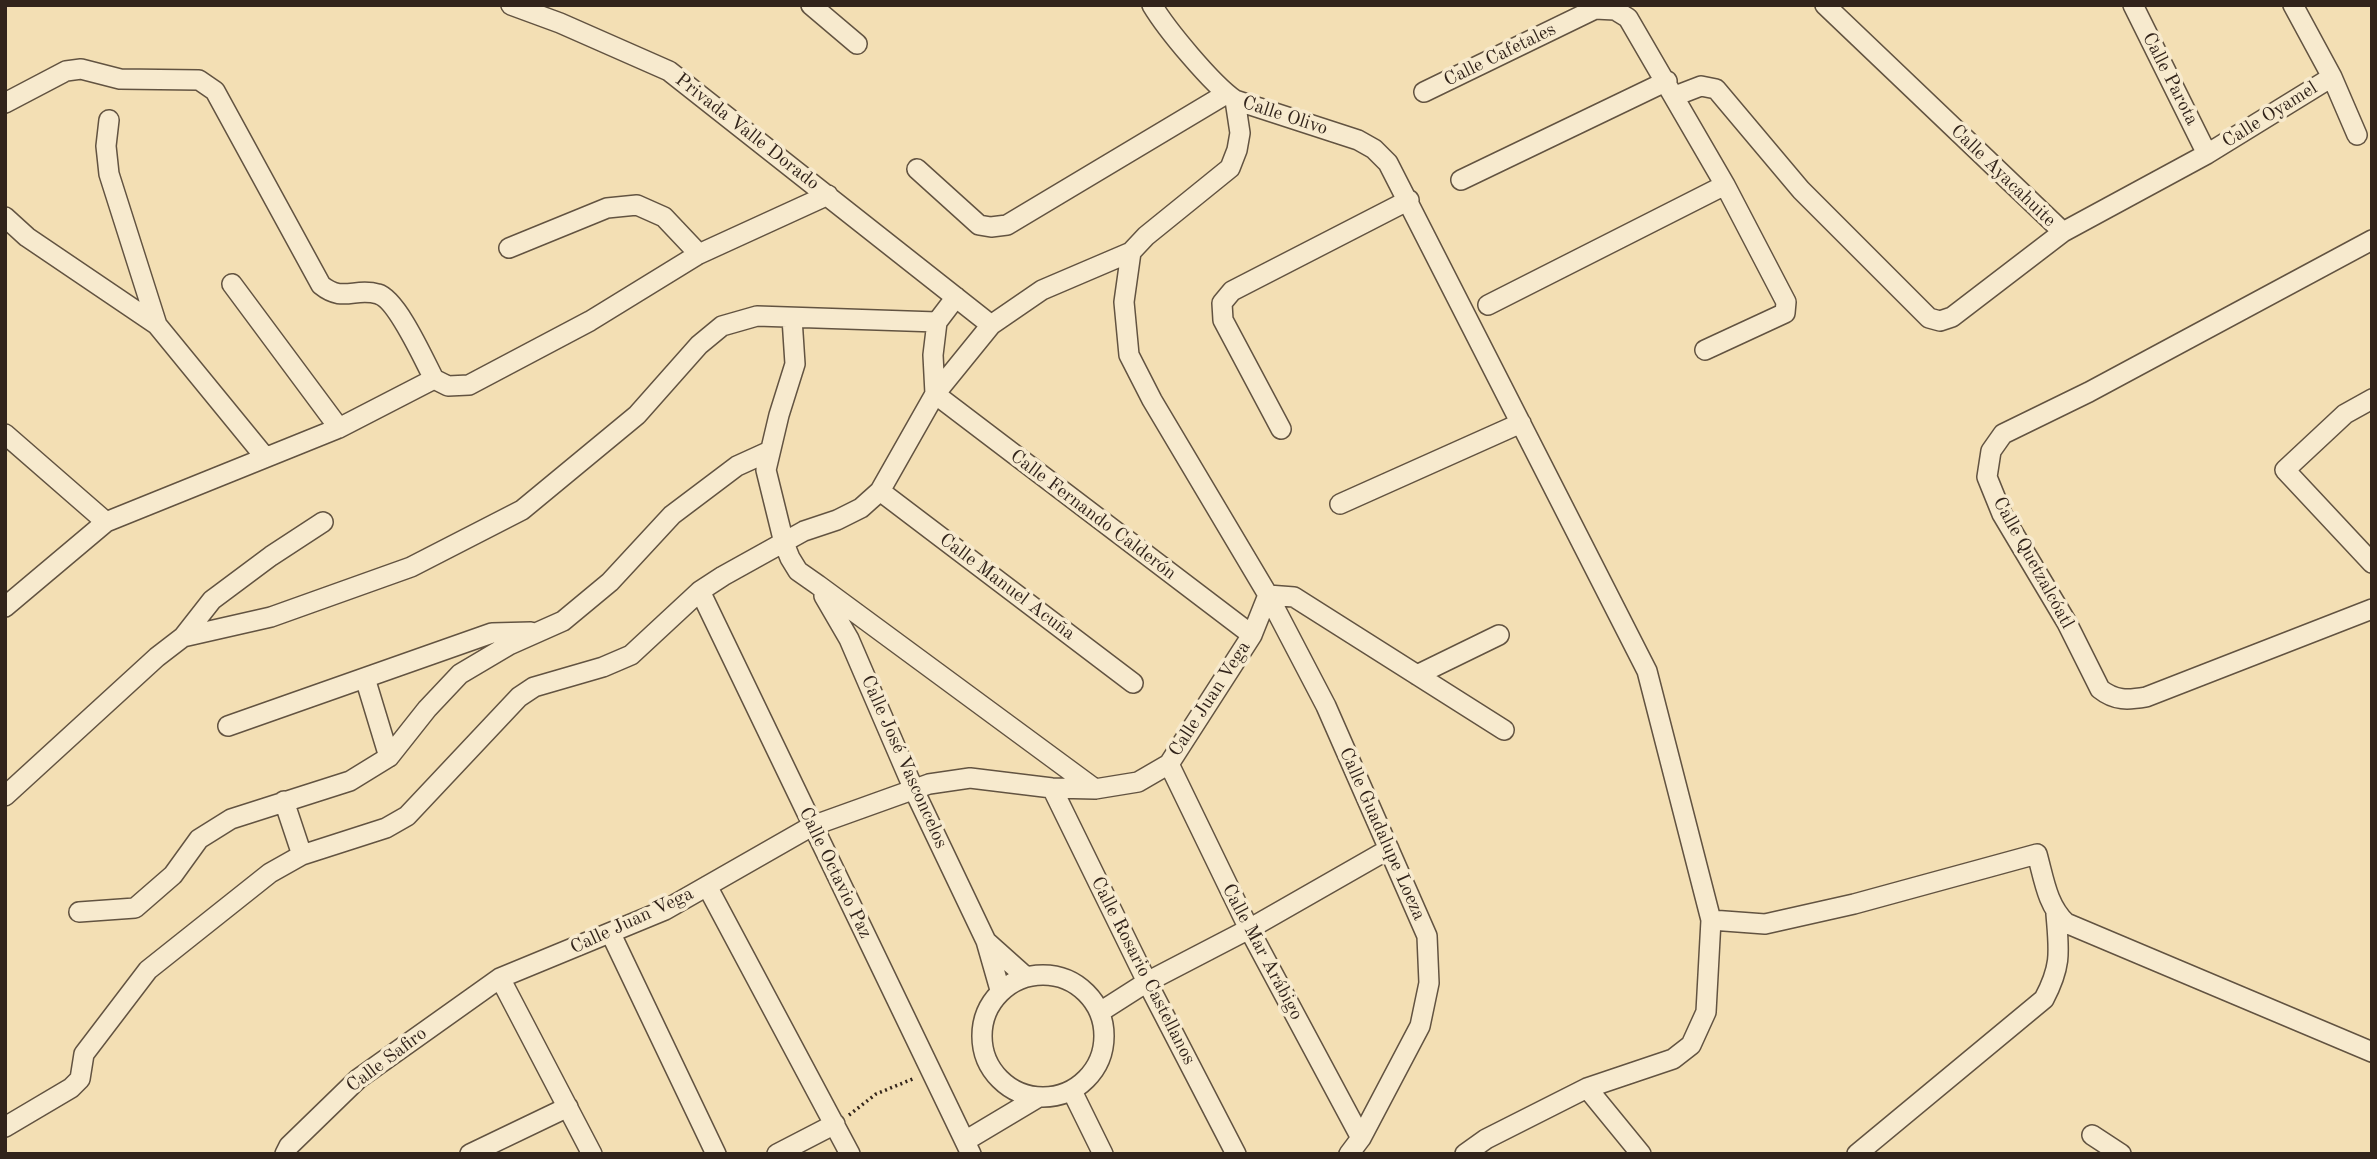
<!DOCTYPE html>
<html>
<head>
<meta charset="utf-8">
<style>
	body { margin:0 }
	#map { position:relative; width:2377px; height:1159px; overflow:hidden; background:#f3dfb4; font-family:"Old Standard TT",serif }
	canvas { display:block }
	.frame { position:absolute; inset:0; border:7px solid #32241b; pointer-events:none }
</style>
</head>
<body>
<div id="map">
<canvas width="2377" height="1159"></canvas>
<div class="frame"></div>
</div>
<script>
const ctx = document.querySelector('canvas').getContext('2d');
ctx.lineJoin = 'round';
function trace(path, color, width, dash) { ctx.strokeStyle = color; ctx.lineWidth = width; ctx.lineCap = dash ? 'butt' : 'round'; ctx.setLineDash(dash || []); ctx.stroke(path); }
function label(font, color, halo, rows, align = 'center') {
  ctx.font = font + ' "Old Standard TT",serif'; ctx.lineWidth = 7; ctx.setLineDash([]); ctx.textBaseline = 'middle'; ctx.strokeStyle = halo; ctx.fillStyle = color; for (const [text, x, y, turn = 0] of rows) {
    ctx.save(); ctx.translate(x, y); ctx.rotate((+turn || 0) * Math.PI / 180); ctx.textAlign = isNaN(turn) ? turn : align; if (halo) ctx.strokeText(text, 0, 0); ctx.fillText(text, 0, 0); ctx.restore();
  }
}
const path = new Path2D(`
	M 849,1115 L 876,1094 L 915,1078`);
const minor = new Path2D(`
	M 511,5 L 560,23 L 669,71 L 991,325
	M 811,5 L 857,44
	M 1152,5 C 1167,30 1212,84 1235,100 L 1358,140 L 1374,149 L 1388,163 L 1647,671 L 1711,920 L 1706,1012 L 1691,1045 L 1673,1059 L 1587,1088 L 1486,1139 L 1465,1154
	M 1825,5 L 2063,232
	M 2133,5 L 2207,154
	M 2293,5 L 2332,77 L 2357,135
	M 1424,92 L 1595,9 L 1615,10 L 1628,18 L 1725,185 L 1786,302 L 1785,313 L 1705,350
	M 1675,96 L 1701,86 L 1716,89 L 1801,190 L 1929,318 L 1940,321 L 1952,317 L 2063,232 L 2207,154 L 2332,77
	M 5,103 L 66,71 L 81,69 L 120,79 L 199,80 L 215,91 L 321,285 C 343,303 355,287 378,294 C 397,299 424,360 434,379
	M 109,120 L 106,146 L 109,174 L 157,325
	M 917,169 L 979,225 L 991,227 L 1007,225 L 1226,94
	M 1461,180 L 1667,81
	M 5,217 L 27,237 L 157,325 L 265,457
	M 2372,240 L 2089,392 L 2003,434 L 1991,451 L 1987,477 L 2002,514 L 2067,623 L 2100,689 C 2115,701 2128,700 2146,697 L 2372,609
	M 509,248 L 607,208 L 637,205 L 664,217 L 699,254
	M 232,284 L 339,428
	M 956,297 L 937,322 L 933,355 L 935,394 L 1252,635
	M 1488,305 L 1725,185
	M 792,318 L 795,364 L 779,415 L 766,470 L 784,543 L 790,558 L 798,571 L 818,585 L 1095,789
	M 2372,399 L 2345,414 L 2285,470 L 2372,563
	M 1281,429 L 1223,320 L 1222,303 L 1232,291 L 1409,200
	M 5,434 L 106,522
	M 880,491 L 1133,683
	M 1340,504 L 1521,423
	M 700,591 L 971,1154
	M 824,596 L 849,639 L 914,790 L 986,941 L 1000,990
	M 5,607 L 106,522 L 339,428 L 434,379 L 448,386 L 469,385 L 590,321 L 699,254 L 828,195
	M 183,637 L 212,600 L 271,556 L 323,522
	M 1417,675 L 1499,635
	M 365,678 L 389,757
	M 228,726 L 492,633 L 531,632
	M 1169,764 L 1249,929 L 1361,1138
	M 1052,788 L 1147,982 L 1236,1154
	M 5,796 L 157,657 L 183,637 L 271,617 L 411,567 L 522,510 L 637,415 L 699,345 L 722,326 L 757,316 L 937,322
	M 284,801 L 302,855
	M 707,886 L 850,1154
	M 79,912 L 135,908 L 173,875 L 199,839 L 231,819 L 350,781 L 389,757 L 427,709 L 460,674 L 509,645 L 563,621 L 610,582 L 672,515 L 737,466 L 770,451
	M 1711,920 L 1765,924 L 1854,904 L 2037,854 C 2044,879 2047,905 2066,923 L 2372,1052
	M 611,934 L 716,1154
	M 987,942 L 1025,976
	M982 1036a61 61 0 1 1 122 0a61 61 0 1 1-122 0Z
	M 500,978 L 592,1154
	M 1100,1012 L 1147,982 L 1249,929 L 1389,849
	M 1587,1088 L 1641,1154
	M 1072,1091 L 1103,1154
	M 5,1127 L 71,1088 L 80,1079 L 84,1054 L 148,970 L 270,873 L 302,855 L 386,828 L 407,816 L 519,697 L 534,687 L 603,667 L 631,655 L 700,591 L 723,576 L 804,531 L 837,520 L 861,508 L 880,491 L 935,394 L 991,325 L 1042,290 L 1131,252 L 1146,236 L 1230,168 L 1237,150 L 1240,133 L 1235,100
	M 2092,1135 L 2121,1154
	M 965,1141 L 1037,1098
	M 285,1154 L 289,1146 L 358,1079 L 500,978 L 665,910 L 812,826 L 929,784 L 970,778 L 1052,788 L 1095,789 L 1138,782 L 1169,764 L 1252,635 L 1268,595 L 1152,400 L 1129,355 L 1124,302 L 1131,252
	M 470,1154 L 568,1107
	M 777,1154 L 835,1124
	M 1349,1154 L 1361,1138 L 1420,1026 L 1429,983 L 1427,936 L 1326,706 L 1268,595 L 1294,597 L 1504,730
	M 1857,1154 L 2044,999 C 2062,965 2059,951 2056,914`);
const streetNames = [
	["Calle Cafetales",1500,55,-26],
	["Calle Parota",2170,79,63],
	["Calle Oyamel",2270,115,-32],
	["Calle Olivo",1285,116,18],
	["Privada Valle Dorado",747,132,38],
	["Calle Ayacahuite",2003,176,44],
	["Calle Fernando Calderón",1093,515,37],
	["Calle Quetzalcóatl",2033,563,61],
	["Calle Manuel Acuña",1007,587,37],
	["Calle Juan Vega",1210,699,-57],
	["Calle José Vasconcelos",904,762,66],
	["Calle Guadalupe Loeza",1382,834,66],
	["Calle Octavio Paz",835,873,64],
	["Calle Juan Vega",632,921,-25],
	["Calle Mar Arábigo",1262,952,62],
	["Calle Rosario Castellanos",1143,971,63],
	["Calle Safiro",387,1060,-37]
];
trace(minor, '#625341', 22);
trace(path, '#32241b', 3.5, [2, 3.5]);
trace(minor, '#f7eace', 19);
label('19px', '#32241b', '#f7eace', streetNames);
</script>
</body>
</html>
